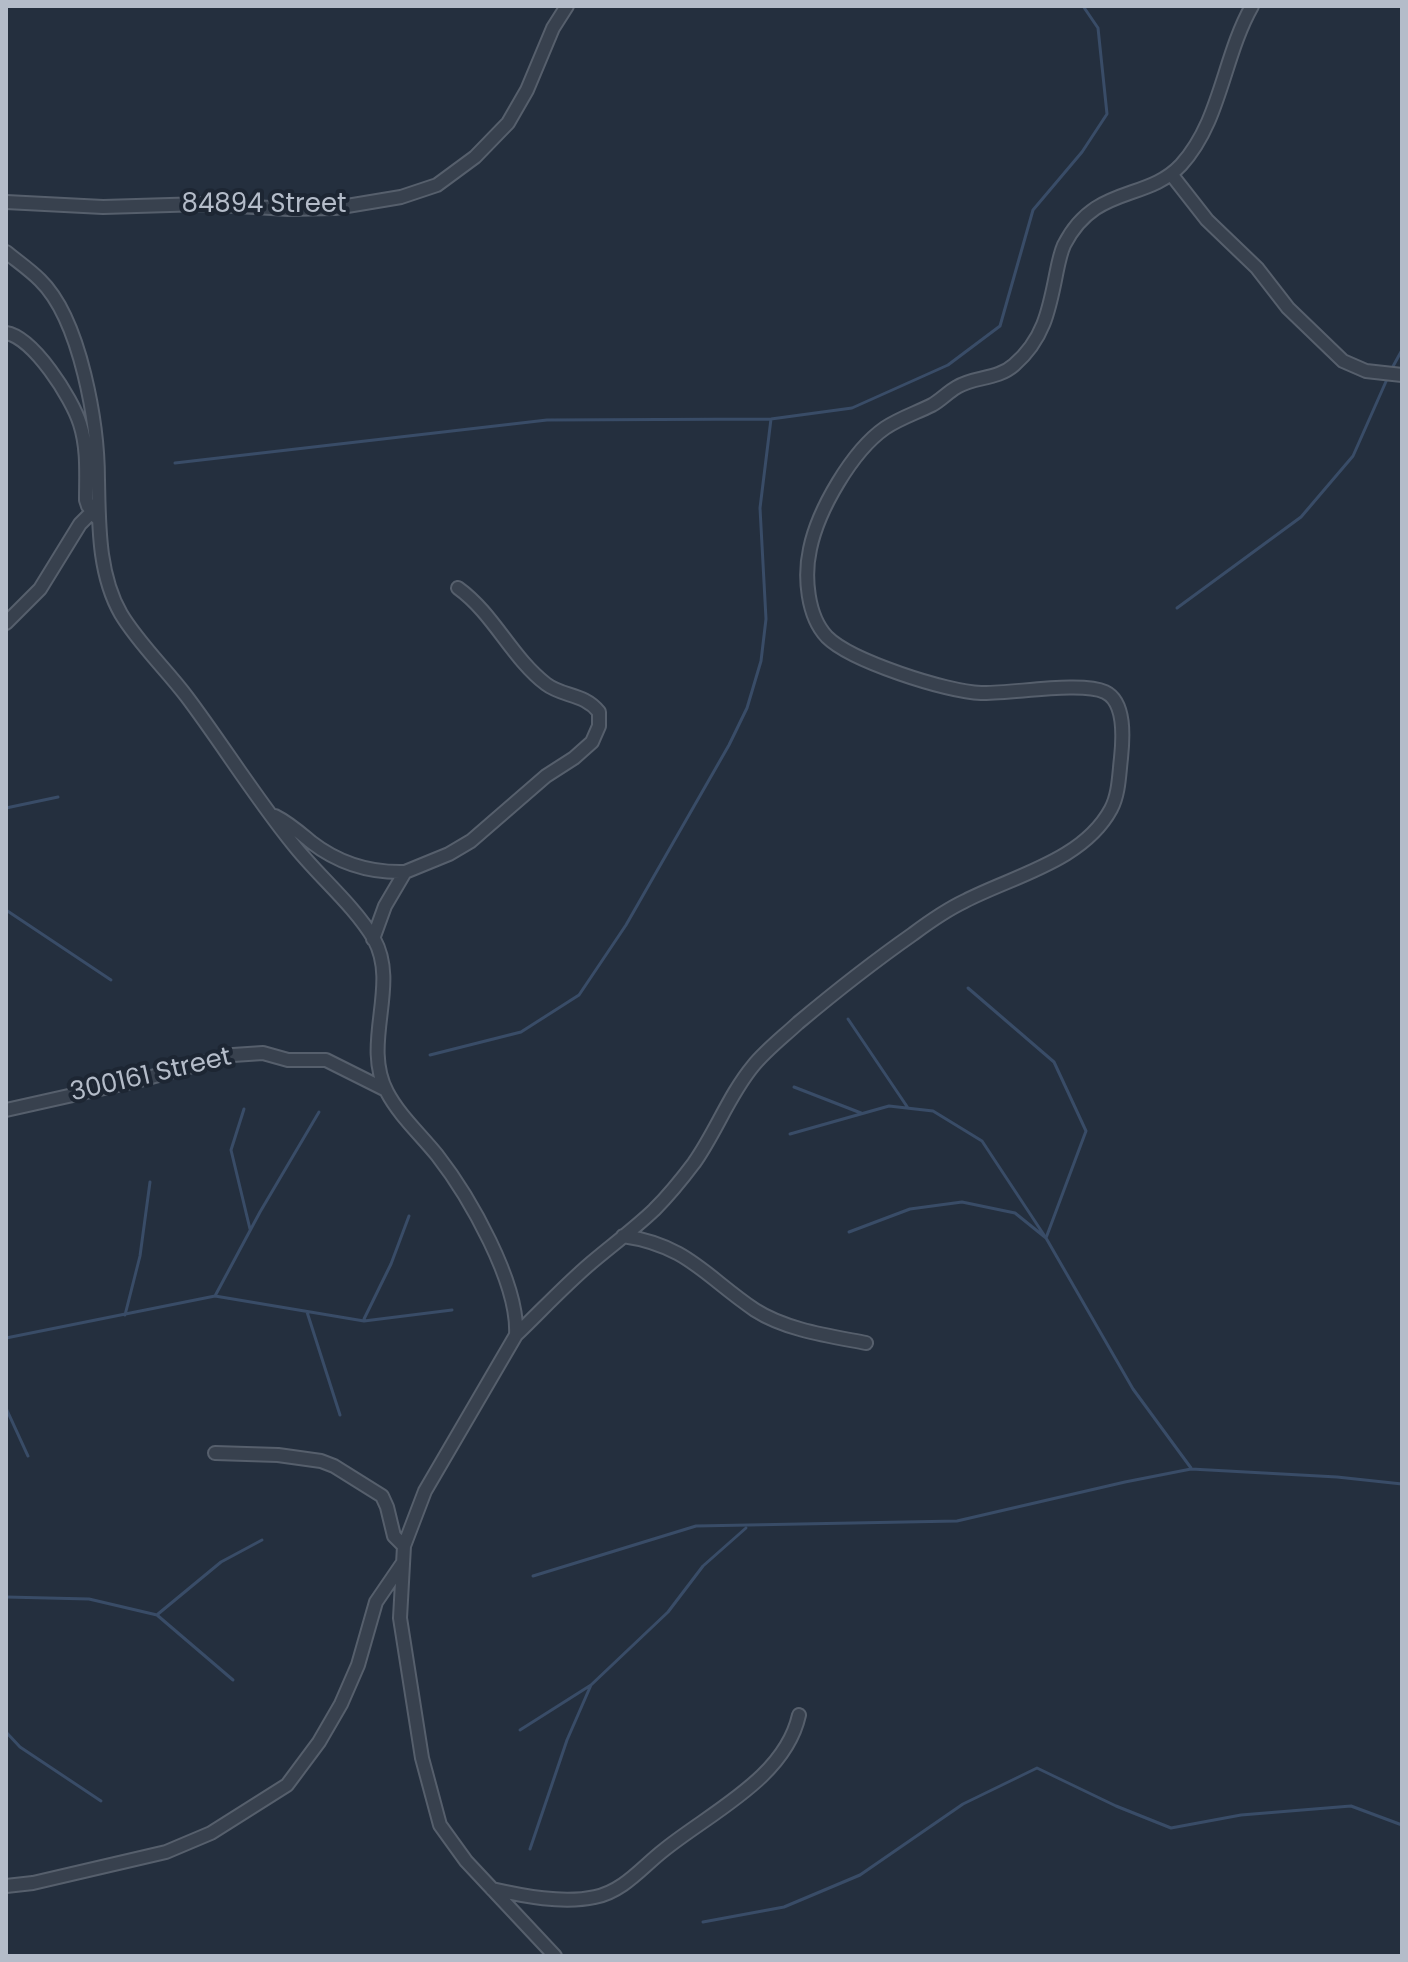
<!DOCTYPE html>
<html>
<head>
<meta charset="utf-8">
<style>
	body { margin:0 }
	#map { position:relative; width:1408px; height:1962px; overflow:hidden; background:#242f3e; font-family:Poppins,sans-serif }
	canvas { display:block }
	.frame { position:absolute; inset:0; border:8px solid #b4bcc9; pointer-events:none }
</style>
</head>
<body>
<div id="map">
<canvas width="1408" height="1962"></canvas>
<div class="frame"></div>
</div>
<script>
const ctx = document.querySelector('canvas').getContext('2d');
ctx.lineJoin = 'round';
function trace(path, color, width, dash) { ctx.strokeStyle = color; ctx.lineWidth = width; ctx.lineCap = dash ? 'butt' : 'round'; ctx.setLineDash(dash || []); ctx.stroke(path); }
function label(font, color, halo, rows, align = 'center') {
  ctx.font = font + ' Poppins,sans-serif'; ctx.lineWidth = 8; ctx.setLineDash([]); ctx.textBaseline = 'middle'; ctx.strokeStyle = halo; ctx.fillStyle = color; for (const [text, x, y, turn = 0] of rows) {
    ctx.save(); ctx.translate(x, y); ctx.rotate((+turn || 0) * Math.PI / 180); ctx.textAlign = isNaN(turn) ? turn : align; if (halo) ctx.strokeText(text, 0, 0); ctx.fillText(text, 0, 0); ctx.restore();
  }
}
const stream = new Path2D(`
	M 1391,370 L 1402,350
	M 175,463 L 547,420 L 771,419 L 852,408 L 948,365 L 1000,326 L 1033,210 L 1082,152 L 1107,114 L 1098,28 L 1083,6
	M 1177,608 L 1301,517 L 1353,456 L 1388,377
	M 6,808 L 58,797
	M 6,910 L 111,980
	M 968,988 L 1054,1062 L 1086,1131 L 1046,1238
	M 848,1019 L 908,1108
	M 430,1055 L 521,1032 L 579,995 L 626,925 L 729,745 L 747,708 L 761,661 L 766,619 L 760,508 L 771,419
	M 794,1087 L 861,1113
	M 244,1109 L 231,1150 L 250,1229
	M 790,1134 L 889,1106 L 933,1111 L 982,1141 L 1044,1235
	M 849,1232 L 910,1209 L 962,1202 L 1015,1213 L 1046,1238 L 1133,1389 L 1191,1468
	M 215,1296 L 260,1212 L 319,1112
	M 307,1312 L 340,1415
	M 125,1315 L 140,1256 L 150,1182
	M 364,1319 L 391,1264 L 409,1216
	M 6,1338 L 215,1296 L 364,1321 L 452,1310
	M 6,1408 L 28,1456
	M 533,1576 L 696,1526 L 957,1521 L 1125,1482 L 1191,1469 L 1337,1477 L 1402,1484
	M 6,1597 L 89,1599 L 157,1615 L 233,1680
	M 158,1614 L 221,1562 L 262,1540
	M 520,1730 L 591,1685
	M 6,1732 L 20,1747 L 101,1801
	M 530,1849 L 567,1740 L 591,1685 L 668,1612 L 703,1566 L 746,1528
	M 703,1922 L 784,1907 L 860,1875 L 963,1804 L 1037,1768 L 1116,1806 L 1171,1828 L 1241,1815 L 1351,1806 L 1402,1825`);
const minor = new Path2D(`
	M 1171,174 L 1207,220 L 1257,268 L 1288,308 L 1343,361 L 1366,371 L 1402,375
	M 6,202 L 103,207 L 203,204 L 288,209 L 335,208 L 401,197 L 437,185 L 475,157 L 508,123 L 527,90 L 553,28 L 567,6
	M 6,252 C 17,261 30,270 40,280 C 81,320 98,425 98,480 C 99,524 98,574 121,614 C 139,644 166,669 187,697 C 223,745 255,797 293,844 C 318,876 353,904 374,939 C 400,986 361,1043 387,1092 C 399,1115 420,1134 437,1155 C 469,1196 519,1283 516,1335 L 425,1491 L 404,1546 L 400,1618 L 422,1758 L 440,1825 L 466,1861 L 555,1956
	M 6,333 C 33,337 72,398 80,424 C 88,449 86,474 86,500 L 88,506 L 97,518
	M 6,623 L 40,589 L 80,524 L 92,512
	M 275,816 C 289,823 299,832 311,842 C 338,863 371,873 405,872
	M 373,939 L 385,906 L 405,872 L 449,854 L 471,841 L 546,776 L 574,758 L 592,742 L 599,726 L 599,712 C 584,693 563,697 546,684 C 511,657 494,614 458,588
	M 6,1110 L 140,1080 L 233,1055 L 263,1053 L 288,1060 L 326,1060 L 386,1090
	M 623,1236 C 687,1245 706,1277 755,1310 C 786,1330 830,1336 866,1343
	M 516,1335 C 541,1311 564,1286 591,1263 C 611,1246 634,1229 654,1210 C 668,1196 682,1179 694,1163 C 716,1132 729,1095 753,1066 C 766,1050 783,1037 798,1023 C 835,992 873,962 913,934 C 929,922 946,910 965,901 C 1013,876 1083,861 1111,809 C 1119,794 1119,775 1121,758 C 1123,739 1126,702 1105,692 C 1081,681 1011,694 981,693 C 947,692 851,661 827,637 C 807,616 804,576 810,549 C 818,510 852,451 885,428 C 900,418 916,413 932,405 C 941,400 948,392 957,387 C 975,376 997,380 1014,365 C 1043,340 1049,311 1056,275 C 1058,265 1060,254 1064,245 C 1095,184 1146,202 1181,165 C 1221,121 1223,57 1252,6
	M 215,1453 L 278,1455 L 321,1461 L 334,1466 L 382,1496 L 387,1507 L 394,1536 L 404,1546
	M 6,1886 L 33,1883 L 166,1852 L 211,1833 L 287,1785 L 319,1742 L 341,1704 L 358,1665 L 376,1602 L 402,1564
	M 492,1889 C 523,1896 563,1904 595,1897 C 624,1891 642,1867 664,1850 C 711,1812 785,1778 799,1715`);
const streetNames = [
	["84894 Street",264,205],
	["300161 Street",151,1076,-13]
];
trace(stream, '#394c67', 3);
trace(minor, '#565f6c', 16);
trace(minor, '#38414e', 12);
label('26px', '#b4bcc9', '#1d2633', streetNames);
</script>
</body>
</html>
